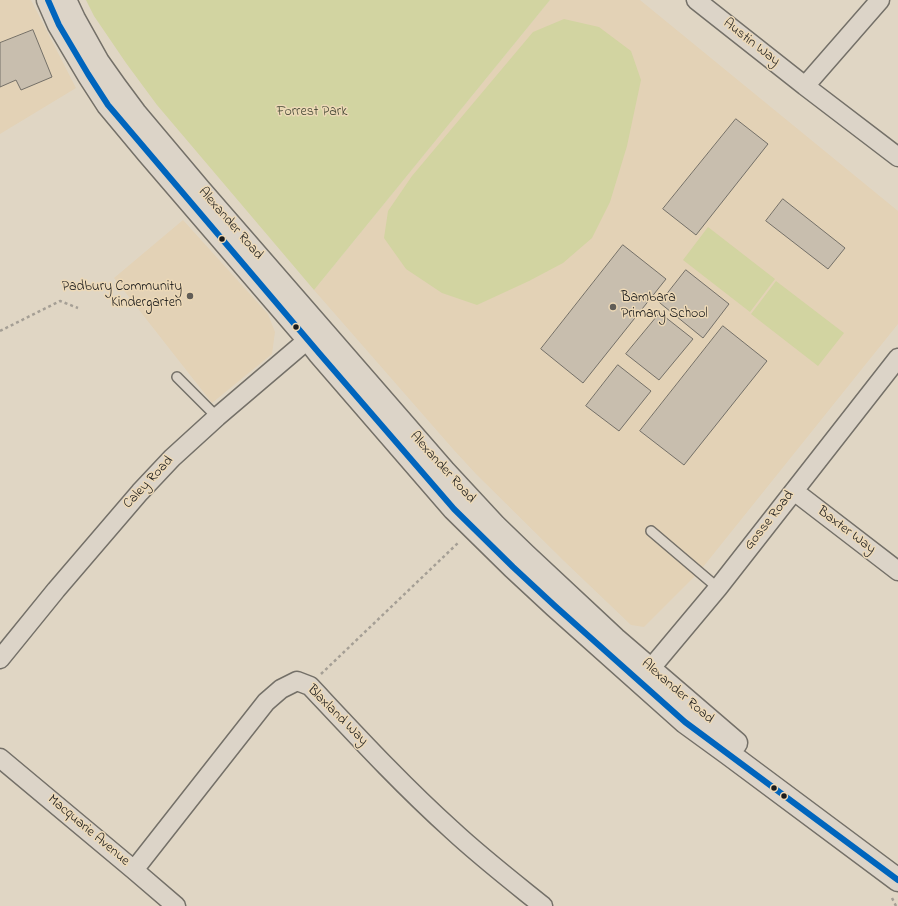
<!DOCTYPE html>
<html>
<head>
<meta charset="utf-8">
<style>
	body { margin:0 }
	canvas { display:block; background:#e0d6c4 }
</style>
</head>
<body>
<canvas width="898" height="906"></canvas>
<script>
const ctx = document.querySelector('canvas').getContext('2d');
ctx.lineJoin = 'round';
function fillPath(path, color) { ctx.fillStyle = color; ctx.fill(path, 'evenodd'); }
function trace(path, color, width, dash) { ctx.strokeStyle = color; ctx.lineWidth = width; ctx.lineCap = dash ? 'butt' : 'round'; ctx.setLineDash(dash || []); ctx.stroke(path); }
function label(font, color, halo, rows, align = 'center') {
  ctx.font = font + ' "Indie Flower",sans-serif'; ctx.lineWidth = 3; ctx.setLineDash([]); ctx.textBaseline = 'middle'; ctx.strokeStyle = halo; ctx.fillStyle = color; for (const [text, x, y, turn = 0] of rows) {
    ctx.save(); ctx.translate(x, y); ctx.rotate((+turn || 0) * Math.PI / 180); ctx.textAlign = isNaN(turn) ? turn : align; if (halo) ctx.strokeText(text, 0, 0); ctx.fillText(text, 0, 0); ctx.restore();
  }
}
const built = new Path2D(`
	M 0,0 L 31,0 L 76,88 L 0,134 Z
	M 550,0 L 640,0 L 898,211 L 898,324 L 699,572 L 644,627 L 631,625 L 564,561 L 476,474 L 453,449 L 314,290 Z
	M 183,220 L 268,314 L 275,332 L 272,354 L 212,403 L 114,278 Z`);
const green = new Path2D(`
	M 86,0 L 550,0 L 314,290 L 157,105 L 126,63 L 94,16 Z
	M 564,19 L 599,27 L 631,51 L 641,80 L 627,146 L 610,202 L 592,238 L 563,263 L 529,281 L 477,305 L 442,293 L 406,269 L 384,238 L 388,211 L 412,176 L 533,32 Z
	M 708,227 L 775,279 L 750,312 L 683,260 Z
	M 776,281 L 844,333 L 818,366 L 751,314 Z`);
const building = new Path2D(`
	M 33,30 L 52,77 L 21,90 L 16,80 L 0,87 L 0,43 Z
	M 736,119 L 768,144 L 696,235 L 663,209 Z
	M 783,199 L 845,248 L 828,269 L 766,221 Z
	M 623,245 L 666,279 L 583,383 L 541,349 Z
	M 686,270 L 729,304 L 703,338 L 660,303 Z
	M 660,313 L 693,339 L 659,380 L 626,354 Z
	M 723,326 L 767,361 L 684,465 L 640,431 Z
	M 618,365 L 651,391 L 619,431 L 586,406 Z`);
const path = new Path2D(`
	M 0,331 L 60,301 L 78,308
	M 321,674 L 459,542
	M 892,898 L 896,906`);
const lane = new Path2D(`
	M 177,377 L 217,417
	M 651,531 L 718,588`);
const street = new Path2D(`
	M 696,0 L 805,86 L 880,0
	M 805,86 L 898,157
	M 794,491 L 898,571
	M 0,659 L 56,590 L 140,492 L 172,458 L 217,417 L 318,331
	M 641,680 L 718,588 L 898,358
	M 0,758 L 134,870 L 176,906
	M 134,870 L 266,702 L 281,689 L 297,681 L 310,686 C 356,735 402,785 452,830 C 481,857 512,881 543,906`);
const secondary = new Path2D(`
	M 48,0 L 59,25 L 88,74 L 108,105 L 148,153 L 308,339 L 319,353 L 454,509 L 513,567 L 555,606 L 685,722 L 729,754 L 898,880
	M 65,0 L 74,19 L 98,62 L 115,86 L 135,113 L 199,189 L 444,471 L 495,526 L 525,555 L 615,639 L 736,743`);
const bus1 = new Path2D(`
	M 48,0 L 59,25 L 88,74 L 108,105 L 319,353 L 454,509 L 513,567 L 555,606 L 685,722 L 898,880`);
const markers = [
	[222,239,3.5,"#1c1c1c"],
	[190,296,4,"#615d57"],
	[613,307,4,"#615d57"],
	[296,327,3.5,"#1c1c1c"],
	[774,788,3.5,"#1c1c1c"],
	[784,796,3.5,"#1c1c1c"]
];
const streetNames = [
	["Austin Way",751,43,38],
	["Alexander Road",230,224,49],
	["Alexander Road",442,468,48],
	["Caley Road",149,483,-47],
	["Gosse Road",770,521,-52],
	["Baxter Way",846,531,37],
	["Alexander Road",677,692,41],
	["Blaxland Way",337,716,45],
	["Macquarie Avenue",88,831,40]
];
const parkNames = [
	["Forrest Park",312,113]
];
const poiNames = [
	["Padbury Community",182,288],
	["Kindergarten",182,304],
	["Bambara",621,299,"left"],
	["Primary School",621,315,"left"]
];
fillPath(built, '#e3d2b6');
fillPath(green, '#d2d4a1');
fillPath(building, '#c8beae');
trace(building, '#747068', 1);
trace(lane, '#747068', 12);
trace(street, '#747068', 21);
trace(secondary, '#747068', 25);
trace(path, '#a59f95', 2.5, [3, 3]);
trace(lane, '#dcd4c8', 9);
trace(street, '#dcd4c8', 18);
trace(secondary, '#dcd4c8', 22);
trace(bus1, '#0065bd', 6);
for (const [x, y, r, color] of markers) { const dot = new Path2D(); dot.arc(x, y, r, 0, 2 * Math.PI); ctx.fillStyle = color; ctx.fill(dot); trace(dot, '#edd9b7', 1.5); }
label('14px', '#1c1c1c', '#edd9b7', streetNames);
label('14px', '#474a36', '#edd9b7', parkNames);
label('14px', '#1c1c1c', '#edd9b7', poiNames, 'right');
</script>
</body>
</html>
